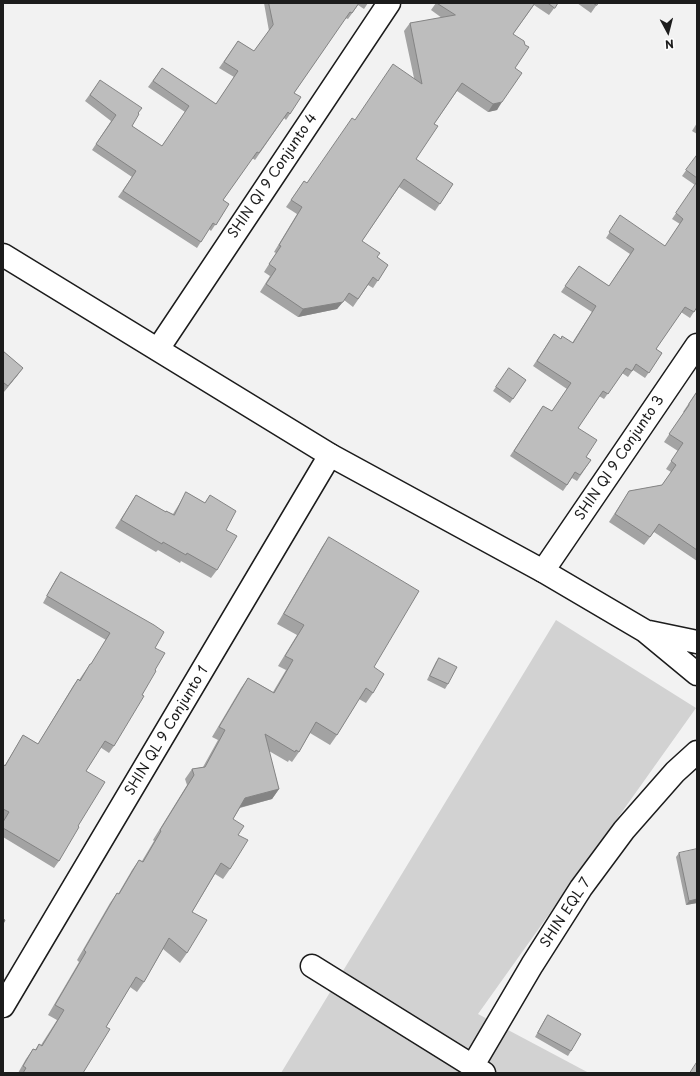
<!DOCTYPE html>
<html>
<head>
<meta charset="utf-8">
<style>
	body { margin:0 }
	#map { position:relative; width:700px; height:1076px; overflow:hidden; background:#f2f2f2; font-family:"Playpen Sans",sans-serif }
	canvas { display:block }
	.frame { position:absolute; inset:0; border:4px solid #1c1c1c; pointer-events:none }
	.north { position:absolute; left:648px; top:12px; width:40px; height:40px; -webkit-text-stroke:3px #fff; paint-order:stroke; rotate:173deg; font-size:11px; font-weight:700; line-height:16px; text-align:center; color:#1c1c1c }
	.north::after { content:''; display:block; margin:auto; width:14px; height:18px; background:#1c1c1c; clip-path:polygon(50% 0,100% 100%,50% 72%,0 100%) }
</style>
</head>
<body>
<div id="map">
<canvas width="700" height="1076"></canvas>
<div class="frame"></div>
<div class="north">N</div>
</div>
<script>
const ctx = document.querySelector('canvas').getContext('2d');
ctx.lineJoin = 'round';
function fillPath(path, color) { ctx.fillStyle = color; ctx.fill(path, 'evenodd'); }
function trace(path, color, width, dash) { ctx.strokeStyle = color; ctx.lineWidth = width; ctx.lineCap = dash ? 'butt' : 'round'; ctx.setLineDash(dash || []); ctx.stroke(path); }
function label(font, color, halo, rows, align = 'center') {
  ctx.font = font + ' "Playpen Sans",sans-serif'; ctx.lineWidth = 3; ctx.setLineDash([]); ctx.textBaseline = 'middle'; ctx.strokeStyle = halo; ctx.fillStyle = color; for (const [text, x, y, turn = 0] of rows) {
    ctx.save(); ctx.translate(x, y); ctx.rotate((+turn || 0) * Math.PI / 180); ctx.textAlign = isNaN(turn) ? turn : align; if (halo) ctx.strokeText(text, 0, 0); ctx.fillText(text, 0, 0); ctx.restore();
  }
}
const green = new Path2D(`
	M 556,620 L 696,708 L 478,1014 L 589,1073 L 281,1073 Z`);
const minor = new Path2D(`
	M 158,349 L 389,3
	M 543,571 L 697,345
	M 312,966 L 484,1073
	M 3,1006 L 330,455
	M 472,1067 L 532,965 L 581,888 L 624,830 L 675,772 L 697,752`);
const tertiary = new Path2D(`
	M 3,255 L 330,455 L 543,571 L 645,631 L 697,674
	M 649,632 L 697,642`);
const wall = new Path2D(`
	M 264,3 L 368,3 L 364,9 L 358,5 L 348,19 L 345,18 L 294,93 L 290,114 L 286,120 L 284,118 L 255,160 L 252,158 L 223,200 L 229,204 L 211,231 L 209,229 L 197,248 L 118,197 L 132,177 L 92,150 L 111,121 L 85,101 L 96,86 L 138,113 L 132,126 L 162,146 L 185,112 L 148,87 L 162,68 L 216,104 L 234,77 L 219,68 L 238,41 L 254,51 L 269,31 Z
	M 436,3 L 558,3 L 549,15 L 534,5 L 513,34 L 515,68 L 497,110 L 488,112 L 457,91 L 434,124 L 416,159 L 453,184 L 435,211 L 399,187 L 362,241 L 377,257 L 388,265 L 373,288 L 368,285 L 353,307 L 344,300 L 337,309 L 298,317 L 260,292 L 270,276 L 264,272 L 276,253 L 274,252 L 297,214 L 286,207 L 304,181 L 307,183 L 355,120 L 414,78 L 404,31 L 410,23 L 442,18 L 431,10 Z
	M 577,3 L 598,3 L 591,13 Z
	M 697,123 L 697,134 L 692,131 Z
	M 697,155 L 697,307 L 690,318 L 681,312 L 656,349 L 662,353 L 645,378 L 633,370 L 628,377 L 622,373 L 604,399 L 599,396 L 578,428 L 586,457 L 591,460 L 577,481 L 572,478 L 563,491 L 510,456 L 543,406 L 552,411 L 567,389 L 533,366 L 554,334 L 561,339 L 572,343 L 592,312 L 561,292 L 579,266 L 609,286 L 630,254 L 606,238 L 617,221 L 665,246 L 680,224 L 672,219 L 695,185 L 682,176 Z
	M 3,351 L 23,368 L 3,393 Z
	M 509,368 L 526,380 L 510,403 L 493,391 Z
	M 697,391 L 697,561 L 654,532 L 644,545 L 609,522 L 629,491 L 662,485 L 671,472 L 666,469 L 678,451 L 664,442 L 684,412 L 683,412 Z
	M 186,492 L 205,503 L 210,495 L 226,530 L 217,570 L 211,578 L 181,561 L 180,563 L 158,550 L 156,552 L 115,528 L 136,495 L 166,512 L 166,511 L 173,514 L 181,501 Z
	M 329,537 L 374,667 L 373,693 L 366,703 L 359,699 L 337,735 L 330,745 L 310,733 L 299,752 L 292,762 L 289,760 L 288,762 L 269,751 L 279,789 L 272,799 L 240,808 L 233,819 L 238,835 L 230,869 L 223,879 L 215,874 L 192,912 L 187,953 L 180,963 L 163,949 L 144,982 L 137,992 L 130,987 L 106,1027 L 83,1073 L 18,1073 L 26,1059 L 33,1049 L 35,1050 L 39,1044 L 41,1045 L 57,1020 L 48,1015 L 79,962 L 77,960 L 110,903 L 117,893 L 118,894 L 132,870 L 139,860 L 142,861 L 154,841 L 153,840 L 187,785 L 185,779 L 192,769 L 203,767 L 218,740 L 212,737 L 241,688 L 248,678 L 273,692 L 286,670 L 278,666 L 297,635 L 277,624 L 322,547 Z
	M 61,572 L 155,648 L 155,670 L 142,695 L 114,746 L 109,753 L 100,747 L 86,771 L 78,826 L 59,861 L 54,868 L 3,837 L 3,821 L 4,819 L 3,819 L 3,764 L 5,765 L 19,742 L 23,735 L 38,744 L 73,686 L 78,679 L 79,680 L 90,664 L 91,664 L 106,640 L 43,603 L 56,579 Z
	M 439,658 L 448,684 L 445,689 L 427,680 L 436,662 Z
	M 679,853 L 697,903 L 686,905 L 676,857 Z
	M 548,1015 L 571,1051 L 568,1056 L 535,1037 L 545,1019 Z`);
const shadedWall = new Path2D(`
	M 502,102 L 497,110 L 488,112 L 493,104 Z
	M 343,302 L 337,309 L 298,317 L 303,309 Z
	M 23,368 L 17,376 L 3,393 L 8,386 Z
	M 279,789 L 272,799 L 238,808 L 245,798 Z
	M 697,899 L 697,903 L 686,905 L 689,901 Z`);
const building = new Path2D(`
	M 269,3 L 359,3 L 352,13 L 350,12 L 294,93 L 301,97 L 290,114 L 288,112 L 259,153 L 257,152 L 223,200 L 229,204 L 216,225 L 213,223 L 201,242 L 123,191 L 136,171 L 96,144 L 116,115 L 90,95 L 100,80 L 142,108 L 138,113 L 139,114 L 132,126 L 162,146 L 189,106 L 153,81 L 162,68 L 216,104 L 238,71 L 224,62 L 238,41 L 254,51 L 273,25 Z
	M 437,3 L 535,3 L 513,34 L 524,41 L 525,45 L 529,47 L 515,68 L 522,73 L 502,102 L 493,104 L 462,83 L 434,124 L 438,126 L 416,159 L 453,184 L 440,204 L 404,179 L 362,241 L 380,253 L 377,257 L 388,265 L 378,281 L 373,277 L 358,299 L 349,293 L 343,302 L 303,309 L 266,284 L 276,269 L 269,264 L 281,246 L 279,245 L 302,207 L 291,200 L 304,181 L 307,183 L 352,118 L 355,120 L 393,64 L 422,84 L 410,23 L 455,15 Z
	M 548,3 L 558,3 L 555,8 Z
	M 593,3 L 598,3 L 597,5 Z
	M 697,155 L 697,178 L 686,170 Z
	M 697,182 L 697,307 L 694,312 L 685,307 L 656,349 L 662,353 L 649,373 L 636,364 L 632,371 L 626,368 L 608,394 L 603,391 L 578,428 L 597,440 L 586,457 L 591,460 L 580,475 L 575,472 L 567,485 L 514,451 L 543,406 L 552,411 L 571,383 L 537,361 L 554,334 L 561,339 L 562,336 L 573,343 L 596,306 L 565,286 L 579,266 L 609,286 L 634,249 L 609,232 L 620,215 L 665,246 L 683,219 L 676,213 Z
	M 3,351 L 23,368 L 8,386 L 4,383 L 3,384 Z
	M 509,368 L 526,380 L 513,399 L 496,387 Z
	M 697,392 L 697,550 L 659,524 L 650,537 L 615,514 L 629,491 L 662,485 L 676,465 L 671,461 L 683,443 L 669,434 L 689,405 L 689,404 Z
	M 186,492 L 205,503 L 210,495 L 236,511 L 226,530 L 237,536 L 217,570 L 187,553 L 186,555 L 163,542 L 162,544 L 121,520 L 136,495 L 166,512 L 166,511 L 174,515 Z
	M 329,537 L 419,591 L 374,667 L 384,674 L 373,693 L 366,688 L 337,735 L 316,722 L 299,752 L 296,750 L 295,752 L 265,734 L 279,789 L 245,798 L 233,819 L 244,826 L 238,835 L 248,840 L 230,869 L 221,863 L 192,912 L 207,920 L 187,953 L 169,938 L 144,982 L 136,977 L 106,1027 L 110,1029 L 83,1073 L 23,1073 L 26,1068 L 23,1066 L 33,1049 L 36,1050 L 39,1044 L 42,1046 L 64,1010 L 55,1005 L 86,952 L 84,950 L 117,893 L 119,894 L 139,860 L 143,862 L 161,831 L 160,830 L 194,775 L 192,769 L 205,767 L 225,730 L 219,727 L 248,678 L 274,693 L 293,660 L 285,656 L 304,625 L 284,614 Z
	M 61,572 L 154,625 L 164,632 L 155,648 L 165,653 L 155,670 L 156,671 L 142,695 L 144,696 L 114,746 L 105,741 L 86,771 L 105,782 L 78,826 L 79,827 L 59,861 L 3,828 L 3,822 L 9,812 L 3,809 L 3,764 L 5,766 L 23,735 L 38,744 L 78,679 L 80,681 L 90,664 L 91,664 L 110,633 L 47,596 Z
	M 439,658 L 457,667 L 448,684 L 430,676 Z
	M 697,849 L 697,899 L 689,901 L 679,853 Z
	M 3,919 L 5,920 L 3,924 Z
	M 548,1015 L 581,1034 L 571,1051 L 538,1033 Z
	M 697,1062 L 697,1073 L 690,1073 Z`);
const streetNames = [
	["SHIN QI 9 Conjunto 4",273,176,-56],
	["SHIN QI 9 Conjunto 3",620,458,-56],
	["SHIN QL 9 Conjunto 1",167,731,-59],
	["SHIN EQL 7",566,913,-57]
];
fillPath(green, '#d2d2d2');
trace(minor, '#1c1c1c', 25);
trace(tertiary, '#1c1c1c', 25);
trace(minor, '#fff', 22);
trace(tertiary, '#fff', 22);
fillPath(wall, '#a3a3a3');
fillPath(shadedWall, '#848484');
fillPath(building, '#bdbdbd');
trace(building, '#848484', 1);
label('14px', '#1c1c1c', '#fff', streetNames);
</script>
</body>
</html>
